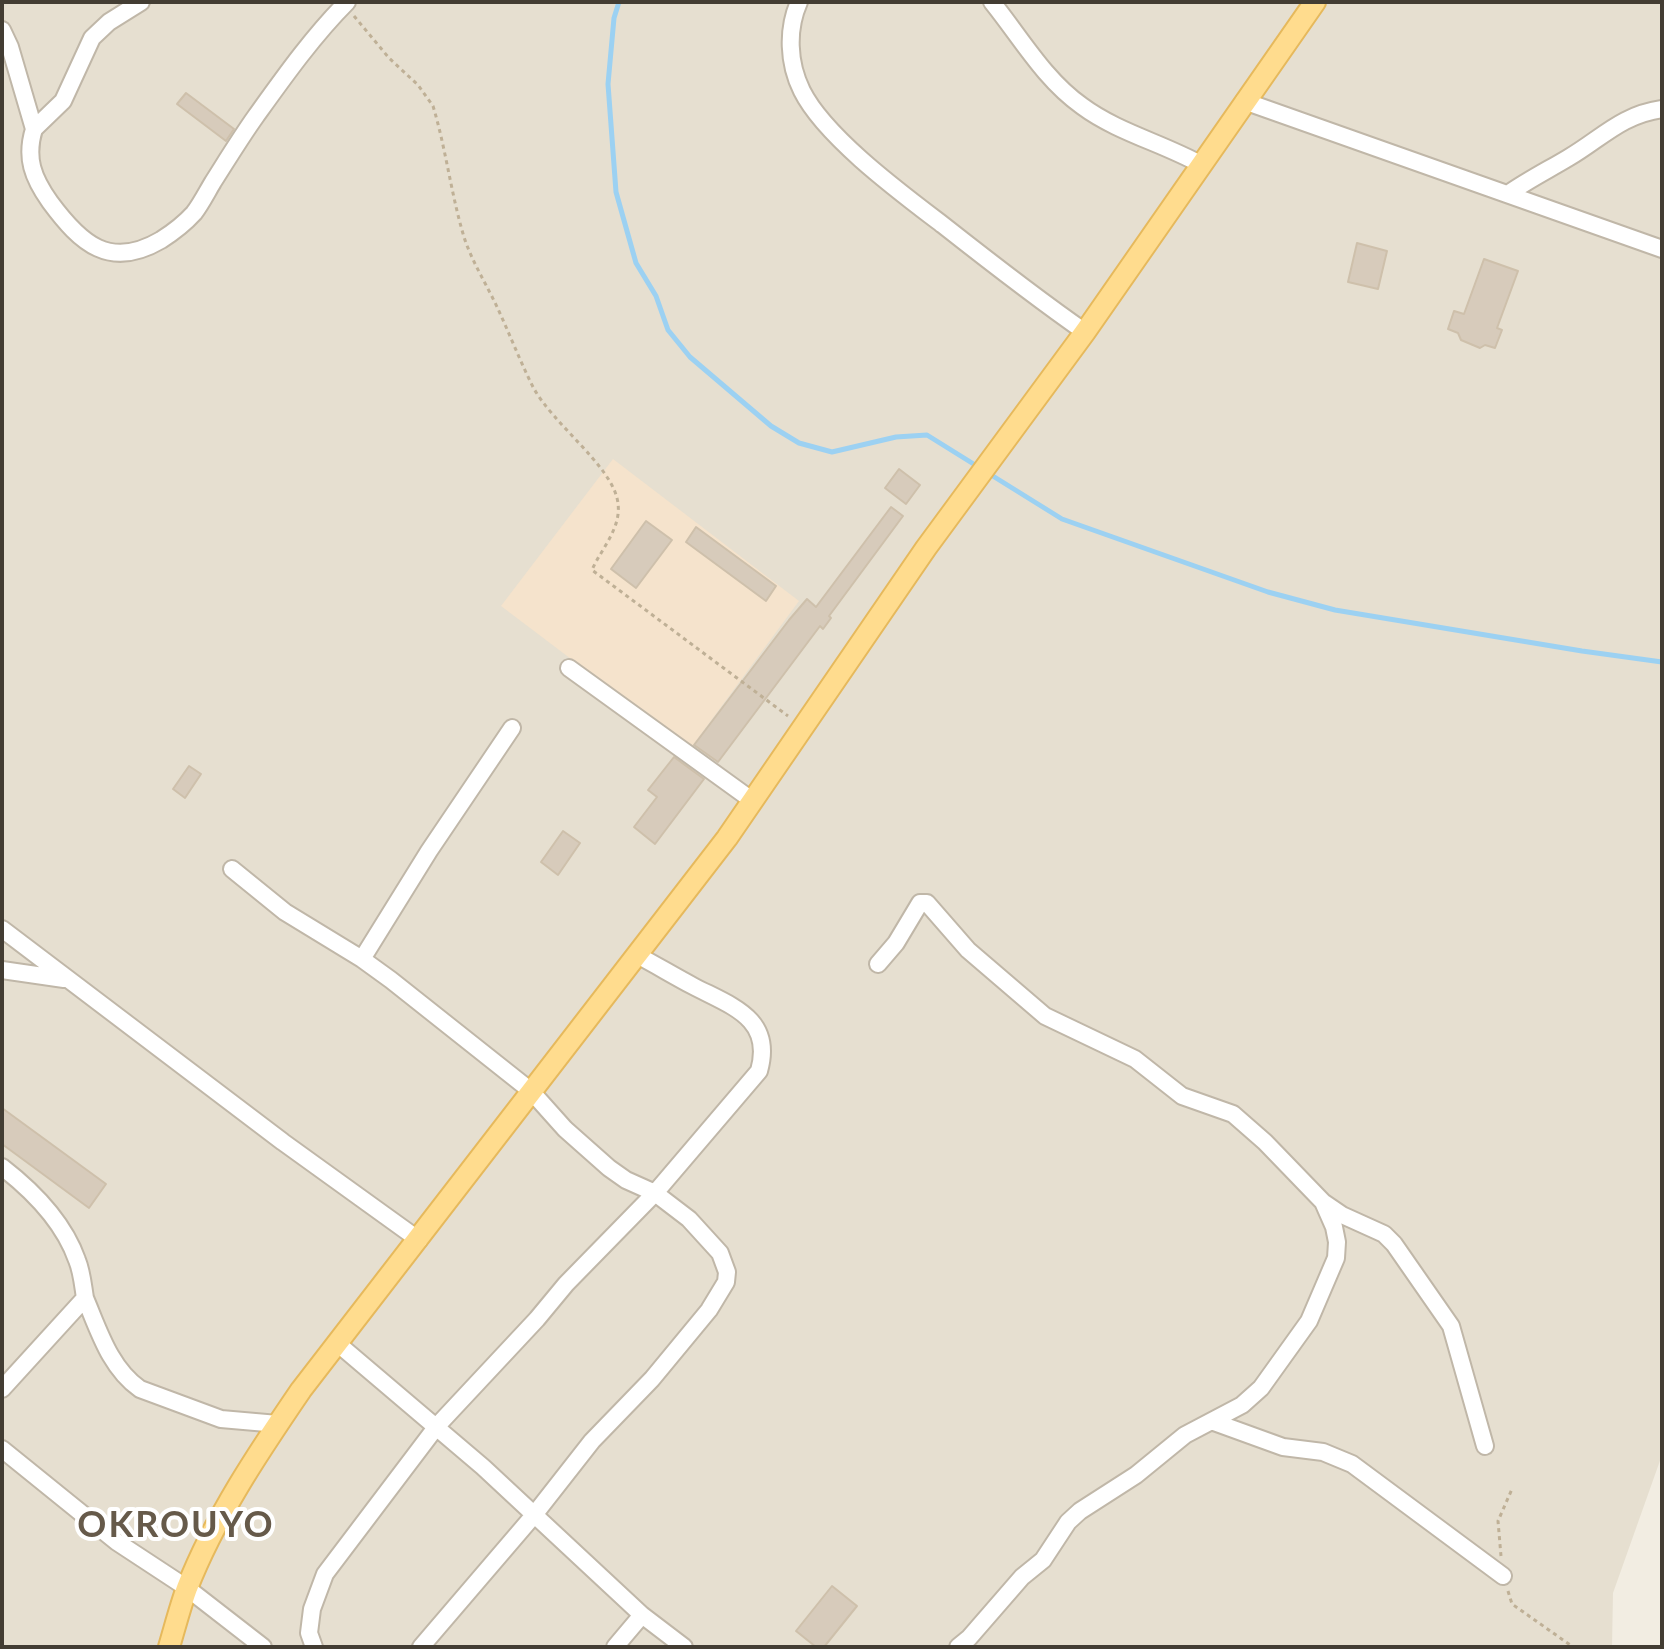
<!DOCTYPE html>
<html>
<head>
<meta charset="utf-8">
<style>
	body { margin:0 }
	#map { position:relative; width:1664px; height:1649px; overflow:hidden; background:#f2ede2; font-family:Lato,sans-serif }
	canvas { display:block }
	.frame { position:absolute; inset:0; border:4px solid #433d33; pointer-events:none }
</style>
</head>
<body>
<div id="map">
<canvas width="1664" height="1649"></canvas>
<div class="frame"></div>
</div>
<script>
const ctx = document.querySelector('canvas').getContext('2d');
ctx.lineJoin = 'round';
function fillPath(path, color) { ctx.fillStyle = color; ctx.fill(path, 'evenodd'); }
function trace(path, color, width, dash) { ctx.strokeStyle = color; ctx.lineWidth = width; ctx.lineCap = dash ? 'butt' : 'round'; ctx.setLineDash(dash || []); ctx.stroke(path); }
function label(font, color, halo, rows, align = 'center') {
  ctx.font = font + ' Lato,sans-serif'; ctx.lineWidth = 8; ctx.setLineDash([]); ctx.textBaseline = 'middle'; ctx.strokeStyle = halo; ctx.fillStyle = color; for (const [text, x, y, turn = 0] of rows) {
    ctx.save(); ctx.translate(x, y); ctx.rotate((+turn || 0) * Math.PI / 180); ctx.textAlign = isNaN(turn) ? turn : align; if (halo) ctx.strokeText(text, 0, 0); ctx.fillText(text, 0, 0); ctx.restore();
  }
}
const residential = new Path2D(`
	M 2,2 L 1662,2 L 1662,1455 L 1613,1593 L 1612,1647 L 2,1647 Z`);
const commercial = new Path2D(`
	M 613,459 L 799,601 L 690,749 L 501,606 Z`);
const stream = new Path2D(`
	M 619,2 L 614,18 L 608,84 L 616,192 L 636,263 L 656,296 L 668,330 L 690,357 L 771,426 L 799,443 L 832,452 L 896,437 L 927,435 L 980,468
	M 988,473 L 1062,519 L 1268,592 L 1335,610 L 1582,651 L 1662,662`);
const building = new Path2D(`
	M 186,93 L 234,129 L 226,141 L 177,104 Z
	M 1357,243 L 1387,251 L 1378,289 L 1348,282 Z
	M 1484,259 L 1518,271 L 1497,328 L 1502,330 L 1495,348 L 1485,345 L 1480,348 L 1461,340 L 1458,333 L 1448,329 L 1454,311 L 1464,314 Z
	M 899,469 L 920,485 L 906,504 L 885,488 Z
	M 891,507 L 903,516 L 829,616 L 831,618 L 823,629 L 820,626 L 718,762 L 694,745 L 789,620 L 807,599 L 816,607 Z
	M 646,521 L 672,540 L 636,588 L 611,569 Z
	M 696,527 L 776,586 L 766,601 L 686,542 Z
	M 674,757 L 704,779 L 655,844 L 634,827 L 657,797 L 648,790 Z
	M 189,766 L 201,774 L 185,798 L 173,789 Z
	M 563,831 L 580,843 L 558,875 L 541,862 Z
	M 2,1108 L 106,1184 L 89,1208 L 2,1144 Z
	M 832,1586 L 857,1606 L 824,1647 L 816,1647 L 796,1631 Z`);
const path = new Path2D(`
	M 354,16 L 389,58 L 418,85 L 433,106 C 446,149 451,194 464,237 C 472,262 487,285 498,309 C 510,335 520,361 533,387 C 553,424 608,463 617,498 C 624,526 602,547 592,570 L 788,716
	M 1501,1556 L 1498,1521 L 1512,1489
	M 1508,1591 L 1512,1604 L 1573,1647`);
const minor = new Path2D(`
	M 799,2 C 787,29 788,63 802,91 C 825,137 901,193 943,225 C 990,262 1036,298 1085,332
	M 992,2 C 1021,38 1044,79 1082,106 C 1117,132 1162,143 1200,164
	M 2,30 L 10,47 L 34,129 L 63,101 L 92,38 L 109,22 L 141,2
	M 1244,101 L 1662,249
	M 34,129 C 25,158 33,178 50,202 C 81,244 110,270 161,240 C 172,233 185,223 194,213 C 201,204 207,192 213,182 C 227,160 241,137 256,116 C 284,77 313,36 347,2
	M 1508,194 C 1528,180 1548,170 1568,158 C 1602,138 1621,115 1662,109
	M 569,668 L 753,801
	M 232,869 L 285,912 L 362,959 L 391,980 L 531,1091 L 565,1129 L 609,1168 L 626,1180 L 655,1193 L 689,1219 L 720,1253 L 727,1272 L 726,1282 L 709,1310 L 652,1379 L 592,1441 L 534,1515 L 421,1647
	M 2,929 L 283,1142 L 419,1240
	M 362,959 L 429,851 L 512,728
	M 878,964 L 896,943 L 920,903 L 927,903 L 968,950 L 1045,1016 L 1135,1059 L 1182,1096 L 1233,1114 L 1265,1142 L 1323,1202 L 1342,1215 L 1384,1234 L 1394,1244 L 1451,1326 L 1485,1446
	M 2,970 L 64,979
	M 2,1167 C 33,1191 64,1223 77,1260 C 82,1272 83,1286 85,1298 L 2,1389
	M 85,1298 C 99,1331 110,1368 140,1389 L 221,1419 L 278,1424
	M 337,1343 L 483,1467 L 642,1615 L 684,1647
	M 1214,1422 L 1283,1447 L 1323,1452 L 1352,1464 L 1503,1576
	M 2,1449 L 117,1542 L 187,1588 L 263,1647
	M 314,1647 L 309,1633 L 312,1609 L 325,1574 L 437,1426 L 537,1319 L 566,1284 L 655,1193 L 759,1071 C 774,1018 731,1006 693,986 C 674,976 656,965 637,955
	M 615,1647 L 642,1615
	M 958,1647 L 969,1638 L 1022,1577 L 1043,1560 L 1068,1522 L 1080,1511 L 1136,1475 L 1185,1435 L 1242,1405 L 1261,1388 L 1309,1321 L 1336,1258 L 1337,1242 L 1334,1227 L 1323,1202`);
const major = new Path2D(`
	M 169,1647 C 175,1627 180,1607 187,1588 C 215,1517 258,1453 301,1390 L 727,838 L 926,548 L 1085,332 L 1315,2`);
const districtNames = [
	["OKROUYO",176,1525]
];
fillPath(residential, '#e6dfd0');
fillPath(commercial, '#f5e3cc');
trace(stream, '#9cd1f2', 5);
fillPath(building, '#d7cbbb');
trace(building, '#cec0ab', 2);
trace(minor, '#c0b7a8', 20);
trace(major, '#e6b95c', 24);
trace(path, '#bfb096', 3, [4, 4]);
trace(minor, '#fff', 16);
trace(major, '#ffdc8e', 20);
ctx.letterSpacing = '2px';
label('bold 36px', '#665a4a', '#fff', districtNames);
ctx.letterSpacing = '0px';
</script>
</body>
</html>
